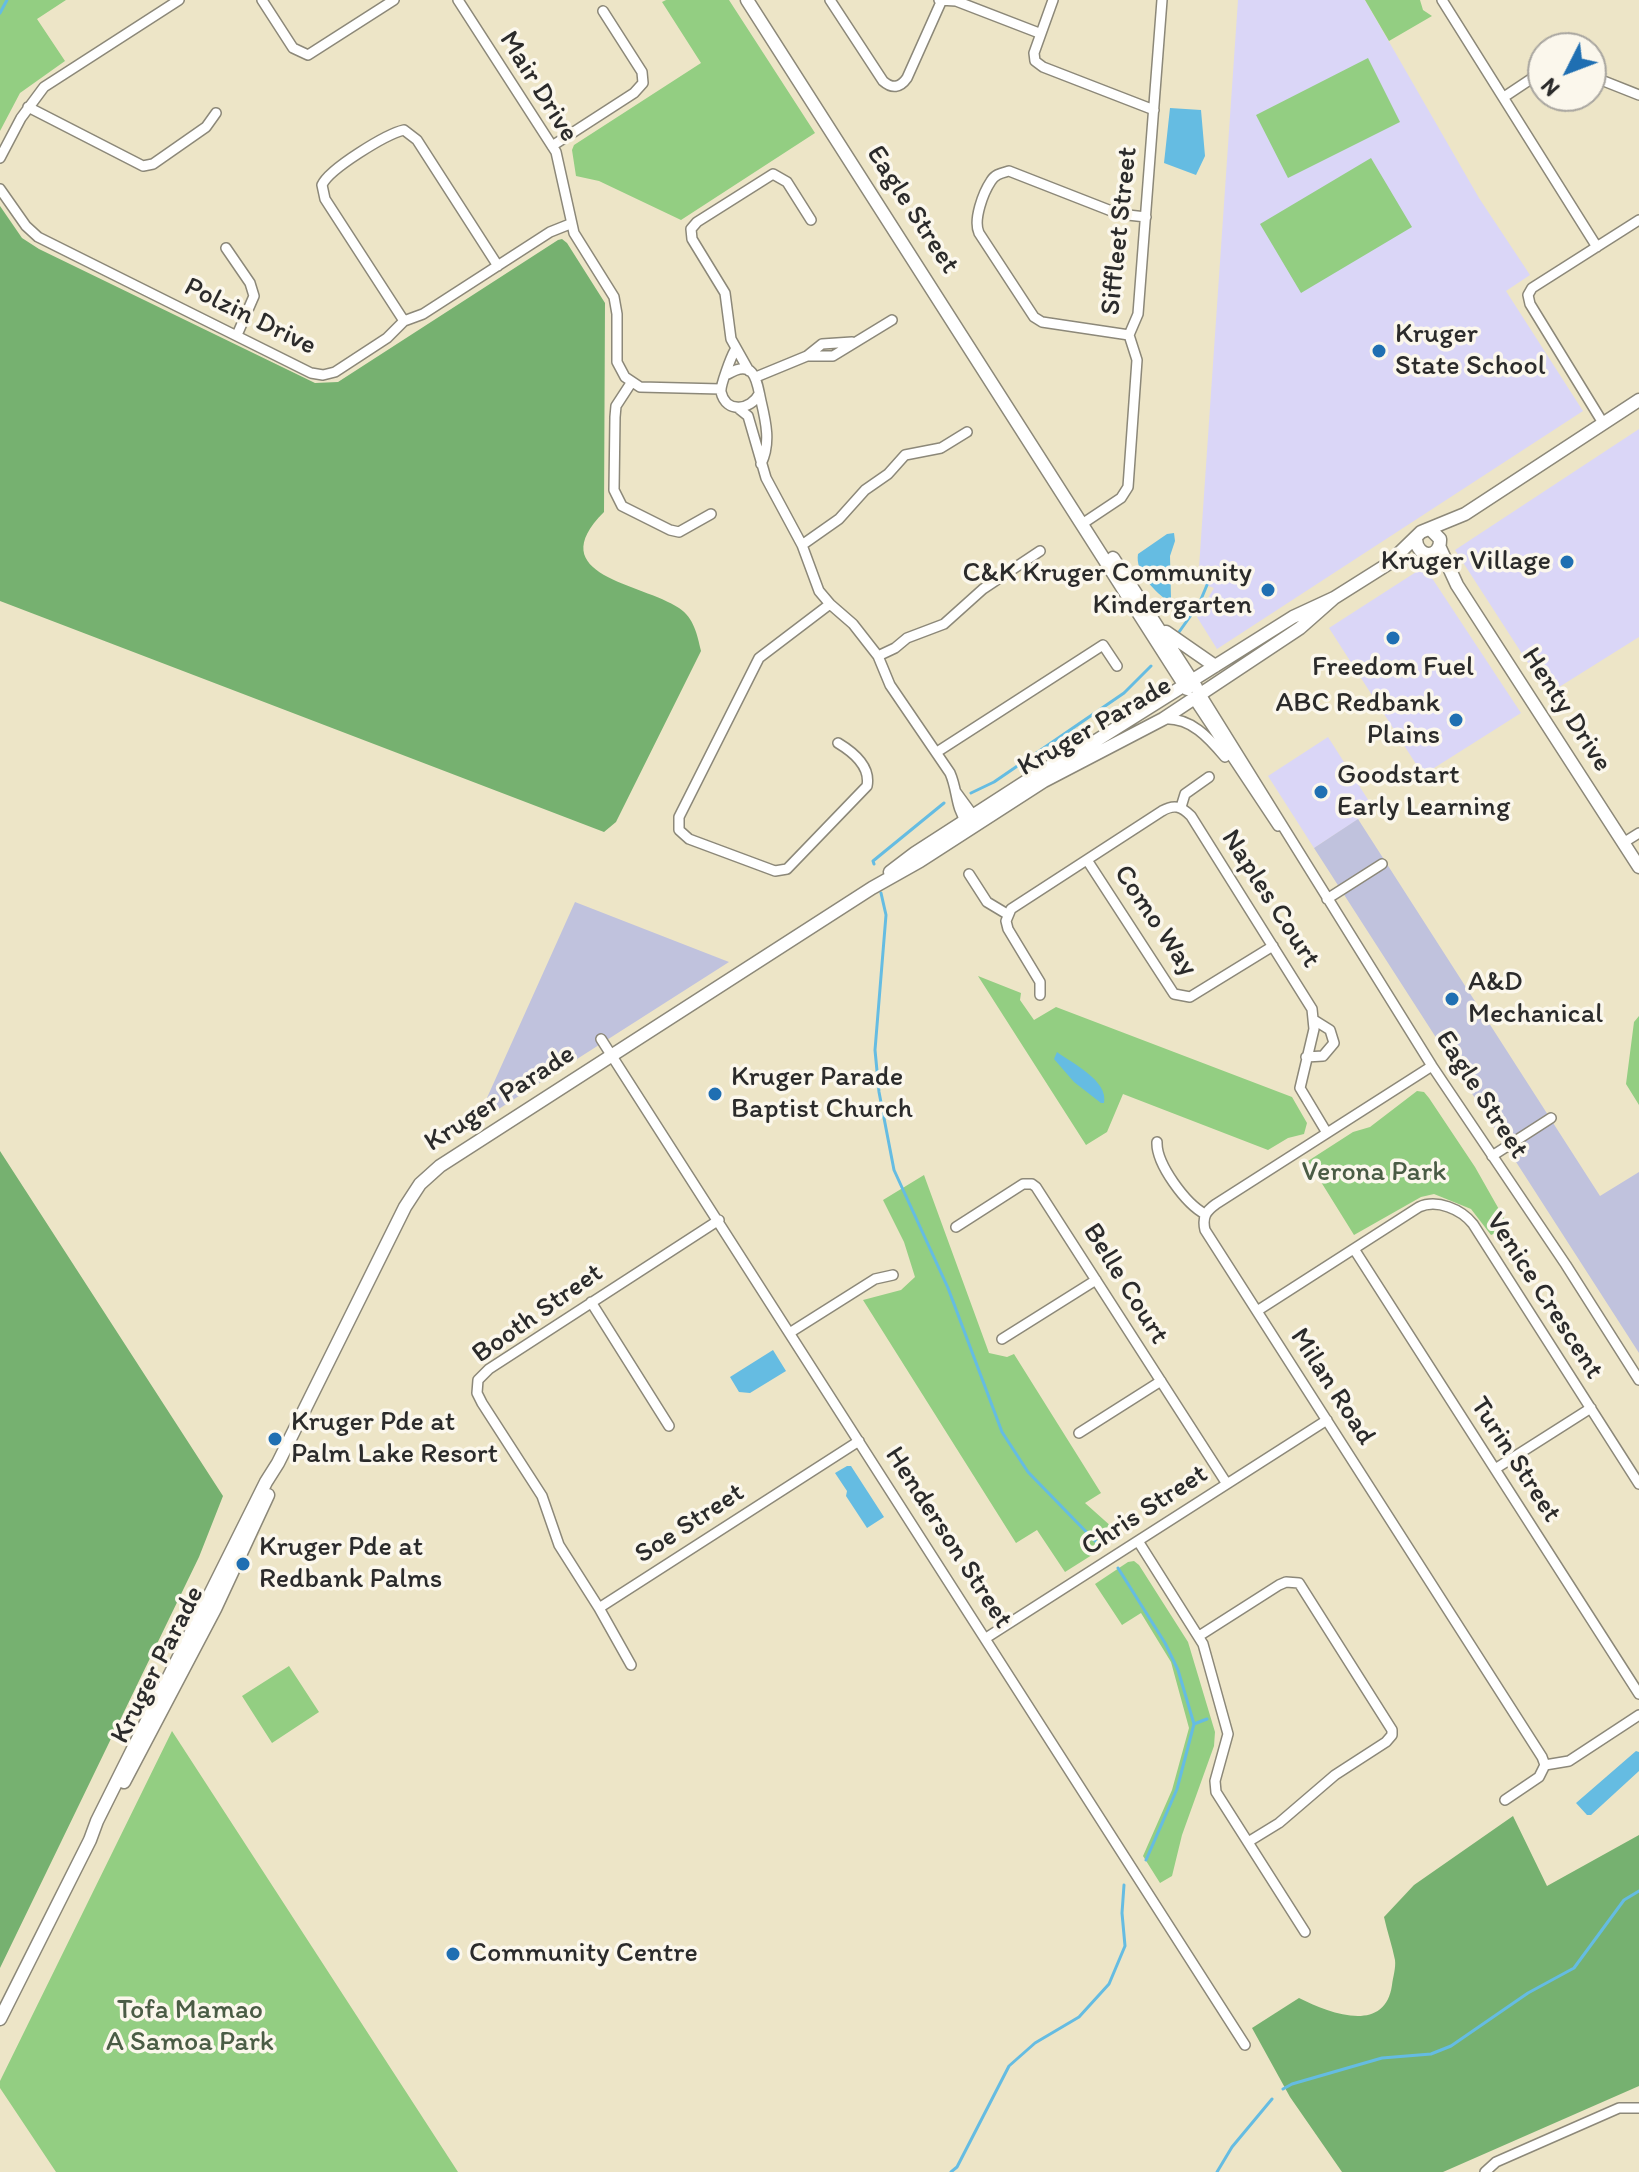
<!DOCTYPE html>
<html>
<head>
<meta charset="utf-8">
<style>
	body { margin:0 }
	#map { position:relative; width:1639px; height:2172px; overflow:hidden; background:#ede5c7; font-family:Itim,sans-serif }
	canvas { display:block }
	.north { position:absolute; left:1527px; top:32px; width:80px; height:80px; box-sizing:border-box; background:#fbf7ec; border:2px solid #a8a59f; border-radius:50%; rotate:228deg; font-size:22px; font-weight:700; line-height:32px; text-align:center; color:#2b2b2b }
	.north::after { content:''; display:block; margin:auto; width:28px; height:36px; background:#1f6fb2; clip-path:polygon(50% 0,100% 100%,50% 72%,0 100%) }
</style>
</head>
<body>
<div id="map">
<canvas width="1639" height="2172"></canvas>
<div class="north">N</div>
</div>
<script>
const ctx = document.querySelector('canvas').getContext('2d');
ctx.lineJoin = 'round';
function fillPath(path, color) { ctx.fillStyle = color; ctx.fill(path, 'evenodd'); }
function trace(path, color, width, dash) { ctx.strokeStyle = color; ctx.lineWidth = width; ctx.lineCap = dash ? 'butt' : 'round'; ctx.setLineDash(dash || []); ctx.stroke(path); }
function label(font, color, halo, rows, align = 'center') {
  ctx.font = font + ' Itim,sans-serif'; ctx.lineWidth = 7; ctx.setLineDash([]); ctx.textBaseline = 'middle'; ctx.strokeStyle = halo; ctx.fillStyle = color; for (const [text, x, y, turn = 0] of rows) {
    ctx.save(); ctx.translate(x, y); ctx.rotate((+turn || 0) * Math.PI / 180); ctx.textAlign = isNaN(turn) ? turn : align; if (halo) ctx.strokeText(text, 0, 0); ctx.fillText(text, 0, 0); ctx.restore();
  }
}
const built = new Path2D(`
	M 1238,0 L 1365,0 L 1479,198 L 1530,275 L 1506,291 L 1583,411 L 1217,649 L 1197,617 L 1214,588 L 1198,582 Z
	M 1639,429 L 1639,637 L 1548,694 L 1455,550 Z
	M 1416,572 L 1428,572 L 1521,713 L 1423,775 L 1329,628 Z
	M 1328,737 L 1374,809 L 1314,848 L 1268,776 Z`);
const industrial = new Path2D(`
	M 1358,819 L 1600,1196 L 1639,1172 L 1639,1353 L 1314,848 Z
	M 575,902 L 729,962 L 494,1112 L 486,1100 Z`);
const green = new Path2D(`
	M 0,0 L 66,0 L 37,19 L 65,61 L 20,93 L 0,131 Z
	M 666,0 L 729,0 L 815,133 L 681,220 L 599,181 L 576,176 L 572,150 L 574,145 L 701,63 L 662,2 Z
	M 1365,0 L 1420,0 L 1423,10 L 1432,16 L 1389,41 Z
	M 1368,58 L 1400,122 L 1288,178 L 1256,115 Z
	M 1371,158 L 1412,227 L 1301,293 L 1260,224 Z
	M 978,976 L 1021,993 L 1020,1000 L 1034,1020 L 1056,1007 L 1292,1097 L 1307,1123 L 1304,1134 L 1288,1138 L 1268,1150 L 1123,1094 L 1107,1132 L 1086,1145 Z
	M 1639,1016 L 1639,1105 L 1626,1084 L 1634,1022 Z
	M 1417,1091 L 1424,1092 L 1429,1098 L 1475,1167 L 1509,1227 L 1491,1235 L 1471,1209 L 1434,1194 L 1421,1197 L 1354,1235 L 1308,1161 L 1353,1132 L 1370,1127 Z
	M 924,1175 L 989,1353 L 1007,1357 L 1014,1354 L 1101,1493 L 1085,1503 L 1122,1536 L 1065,1572 L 1037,1530 L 1016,1543 L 863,1300 L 901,1290 L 915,1277 L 904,1242 L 883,1200 Z
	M 1134,1561 L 1139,1565 L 1188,1642 L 1215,1732 L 1214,1746 L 1182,1835 L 1172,1876 L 1160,1883 L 1143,1856 L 1172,1790 L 1189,1728 L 1171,1662 L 1141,1613 L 1122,1625 L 1095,1584 L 1128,1562 Z
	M 289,1666 L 319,1712 L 272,1743 L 242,1696 Z
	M 172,1731 L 458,2172 L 56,2172 L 0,2088 L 0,2081 Z`);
const forest = new Path2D(`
	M 0,206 L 22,238 L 39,249 L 315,383 L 338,382 L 558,240 L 562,239 L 567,243 L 605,303 L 604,512 C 540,576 642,583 679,608 C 694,618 697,634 701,651 L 616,822 L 604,832 L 0,601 Z
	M 0,1151 L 223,1496 L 199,1557 L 0,1968 Z
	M 1513,1816 L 1547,1886 L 1639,1835 L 1639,2086 L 1443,2172 L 1342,2172 L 1290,2097 L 1252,2028 L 1299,1998 C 1329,2013 1385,2035 1392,1985 C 1393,1977 1396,1968 1395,1960 C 1392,1945 1387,1931 1384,1917 L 1414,1885 Z`);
const water = new Path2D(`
	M 1170,108 L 1201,110 L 1205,156 L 1196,175 L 1164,163 Z
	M 1174,533 L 1175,541 L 1170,556 L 1171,598 L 1166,600 C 1153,589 1135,572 1138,554 L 1167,534 Z
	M 1057,1052 C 1072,1063 1109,1081 1104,1103 L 1101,1103 L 1074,1082 L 1054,1059 Z
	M 773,1350 L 786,1371 L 750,1393 L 739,1392 L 730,1377 Z
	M 847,1466 L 851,1466 L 884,1517 L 867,1528 L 846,1496 L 847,1491 L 835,1473 Z
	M 1636,1751 L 1639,1752 L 1639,1771 L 1591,1815 L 1587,1815 L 1576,1803 Z`);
const stream = new Path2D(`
	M 0,13 L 7,0
	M 1179,632 L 1199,604 L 1207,585
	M 971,793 L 994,782 L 1124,693 L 1151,666
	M 874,864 L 873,861 L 944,803
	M 881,893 L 886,915 L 875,1050 L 879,1092 L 894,1170 L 948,1288 L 1002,1432 L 1028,1472 L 1100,1546
	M 1118,1568 L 1165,1643 L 1178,1670 L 1194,1724 L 1177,1789 L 1146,1860
	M 1194,1724 L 1207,1719
	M 1283,2089 L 1292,2084 L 1382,2058 L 1431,2054 L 1451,2046 L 1528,1993 L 1574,1968 L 1624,1900 L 1639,1891
	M 951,2172 L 957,2167 L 1009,2066 L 1035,2043 L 1079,2017 L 1109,1984 L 1125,1946 L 1122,1913 L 1124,1885
	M 1217,2172 L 1232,2147 L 1272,2099`);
const street = new Path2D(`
	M 262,0 L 293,48 L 308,55 L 394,0
	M 458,0 L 556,152 L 574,233 L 614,297 L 617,314 L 617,362 L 625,377 L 640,387 L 721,389
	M 830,0 L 883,81 C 892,89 900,88 907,78 L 941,2
	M 939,0 L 956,1 L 1039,33
	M 1053,0 L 1034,53 L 1035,61 L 1043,67 L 1154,110
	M 1442,0 L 1597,247
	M 1591,76 L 1639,95
	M 1504,97 L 1543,71
	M 28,107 L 143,166 L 153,164 L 206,127 L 216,113
	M 552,146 L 634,93 L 643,83 L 642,72 L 603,11
	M 0,158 L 21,118 L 44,87 L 179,0
	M 0,189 L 26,226 L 38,237 L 311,373 L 323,375 L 335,372 L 387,338 L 404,321 L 423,314 L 550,232 L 570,224
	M 226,248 L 250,283 L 254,296 L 237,335
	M 404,321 L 325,199 L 322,185 C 329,169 386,134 404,130 L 417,140 L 498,266
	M 1129,335 L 1042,322 L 1034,317 L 979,233 C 973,220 983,193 991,181 C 995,174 1002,173 1009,171 L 1119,214 L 1146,217
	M 735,350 C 731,357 720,386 721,392 C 726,414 751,410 759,394
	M 807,356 L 833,356 L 892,320
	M 749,371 L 731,339 L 725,293 L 692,239 L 691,229 L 697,222 L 773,174 L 787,182 L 811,220
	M 728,374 C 756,357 757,384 761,401 C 766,422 771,444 761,464
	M 756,377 L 807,356 L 822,344 L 852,342
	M 631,383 L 616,406 L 615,417 L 614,490 L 622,506 L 670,530 L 679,532 L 711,514
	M 738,408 L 748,416 L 766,478 L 802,545 L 819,591 L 830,604 L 853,624 L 878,656 L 890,685 L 950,773 C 958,791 955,807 967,823
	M 1603,423 L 1530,304 L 1528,295 L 1532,288 L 1639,220
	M 1082,524 L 1121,498 L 1128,487 L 1137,360 L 1129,335 L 1138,314 L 1162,0
	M 802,545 L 839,519 L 865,490 L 888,474 L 905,455 L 941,448 L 967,432
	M 830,604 L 759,658 L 679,817 L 679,830 L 689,839 L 775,871 L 787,869 L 867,786 C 871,766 853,752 838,743
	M 878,656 L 895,648 L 907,638 L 944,624 L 983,589 L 1040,551
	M 1200,693 L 1432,1066 L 1566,1265 L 1639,1380
	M 1193,698 L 1278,826
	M 1163,719 C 1191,717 1209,738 1225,757
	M 937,752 L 1103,645 L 1117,666
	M 956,792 L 975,818
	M 1181,807 L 1185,794 L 1209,777
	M 1623,843 L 1639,833
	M 1087,860 L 1174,994 L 1190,997 L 1273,946
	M 969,874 L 987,902 L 1007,914
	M 1327,899 L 1382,864
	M 1040,995 L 1040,982 L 1008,929 L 1006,921 L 1011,909 L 1162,811 C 1174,804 1181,806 1191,816 L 1312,1009 L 1314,1029 L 1300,1088 L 1327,1133
	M 601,1039 L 1245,2045
	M 1306,1057 L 1323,1056 L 1334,1043 L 1330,1030 L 1314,1020
	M 1432,1066 L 1216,1204 C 1206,1211 1202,1217 1205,1230 L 1542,1757 L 1545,1765 L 1539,1777 L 1505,1800
	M 1157,1142 C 1156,1164 1186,1204 1205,1214
	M 1492,1156 L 1551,1118
	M 956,1227 L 1023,1184 L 1032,1184 L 1036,1187 L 1227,1484
	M 1354,1249 L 1639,1694
	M 591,1302 L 669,1426
	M 1257,1311 L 1419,1207 C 1437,1199 1461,1209 1473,1224 L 1639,1484
	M 791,1332 L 875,1279 L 893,1275
	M 1002,1339 L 1096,1280
	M 1079,1433 L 1161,1381
	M 1495,1469 L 1591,1408
	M 1138,1541 L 1203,1644 L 1228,1734 L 1215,1781 L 1216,1792 L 1305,1932
	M 599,1608 L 559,1545 L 542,1496 L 482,1403 L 477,1393 L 478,1380 L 489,1369 L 719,1220
	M 1199,1636 L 1279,1585 L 1286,1582 L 1299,1583 L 1392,1730 L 1392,1735 L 1386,1742 L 1335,1775 L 1279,1823 L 1248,1842
	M 986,1638 L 1327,1420
	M 631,1665 L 599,1608 L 859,1441
	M 1545,1765 L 1569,1761 L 1639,1715
	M 1485,2172 L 1496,2162 L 1619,2108 L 1639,2108`);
const secondary = new Path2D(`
	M 747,0 L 1187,689
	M 1416,539 C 1417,559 1441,559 1440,539 L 1431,530
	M 1440,548 L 1457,585 L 1639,867
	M 1113,558 L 1196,687
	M 1166,632 L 1215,666
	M 890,872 L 915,853 L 1042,771 L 1094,742 L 1293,617 L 1334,598 L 1388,564 L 1421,532 L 1465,514 L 1639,400
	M 124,1782 L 215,1609 L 268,1495
	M 0,2019 L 90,1840 L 97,1821 L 266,1482 L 278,1463 L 405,1207 L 420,1184 L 440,1166 L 872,888 L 920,861 L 1044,781 L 1163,719 L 1300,628 L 1334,598`);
const markers = [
	[1379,351,8,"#1f6fb2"],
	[1567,562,8,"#1f6fb2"],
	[1268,590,8,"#1f6fb2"],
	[1393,638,8,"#1f6fb2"],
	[1456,720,8,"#1f6fb2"],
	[1321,792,8,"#1f6fb2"],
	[1452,999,8,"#1f6fb2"],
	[715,1094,8,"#1f6fb2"],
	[275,1439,8,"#1f6fb2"],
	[243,1564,8,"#1f6fb2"],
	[453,1954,8,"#1f6fb2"]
];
const streetNames = [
	["Mair Drive",538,87,58],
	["Eagle Street",912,210,57],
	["Siffleet Street",1120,231,-84],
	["Polzin Drive",250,317,26],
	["Henty Drive",1566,710,57],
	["Kruger Parade",1095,727,-30],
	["Naples Court",1270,899,57],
	["Como Way",1155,921,56],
	["Eagle Street",1481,1095,57],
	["Kruger Parade",500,1099,-33],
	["Belle Court",1125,1284,58],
	["Venice Crescent",1544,1296,57],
	["Booth Street",538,1314,-35],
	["Milan Road",1332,1387,57],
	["Turin Street",1515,1460,57],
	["Chris Street",1145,1511,-33],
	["Soe Street",690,1524,-33],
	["Henderson Street",948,1538,57],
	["Kruger Parade",158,1665,-63]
];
const poiNames = [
	["Kruger",1395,335],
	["State School",1395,367],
	["Kruger Village",1551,562,"right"],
	["C&K Kruger Community",1252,574,"right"],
	["Kindergarten",1252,606,"right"],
	["Freedom Fuel",1393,668,"center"],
	["ABC Redbank",1440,704,"right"],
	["Plains",1440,736,"right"],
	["Goodstart",1337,776],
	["Early Learning",1337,808],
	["A&D",1468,983],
	["Mechanical",1468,1015],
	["Kruger Parade",731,1078],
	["Baptist Church",731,1110],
	["Kruger Pde at",291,1423],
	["Palm Lake Resort",291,1455],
	["Kruger Pde at",259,1548],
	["Redbank Palms",259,1580],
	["Community Centre",469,1954]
];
const parkNames = [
	["Verona Park",1374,1173],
	["Tofa Mamao",190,2011],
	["A Samoa Park",190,2043]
];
fillPath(built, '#dad6f7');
fillPath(industrial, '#c0c2dd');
fillPath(green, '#93ce82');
fillPath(forest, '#76b170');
fillPath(water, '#65bce2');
trace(stream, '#65bce2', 3);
trace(street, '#8c8879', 12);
trace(secondary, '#8c8879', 15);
trace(street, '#fff', 9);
trace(secondary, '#fff', 12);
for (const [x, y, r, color] of markers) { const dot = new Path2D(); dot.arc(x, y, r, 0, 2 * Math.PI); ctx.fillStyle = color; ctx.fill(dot); trace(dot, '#fbf7ec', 3); }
label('28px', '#2b2b2b', '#fbf7ec', streetNames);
label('28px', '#2b2b2b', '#fbf7ec', poiNames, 'left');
label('28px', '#4a5c45', '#fbf7ec', parkNames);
</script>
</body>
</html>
